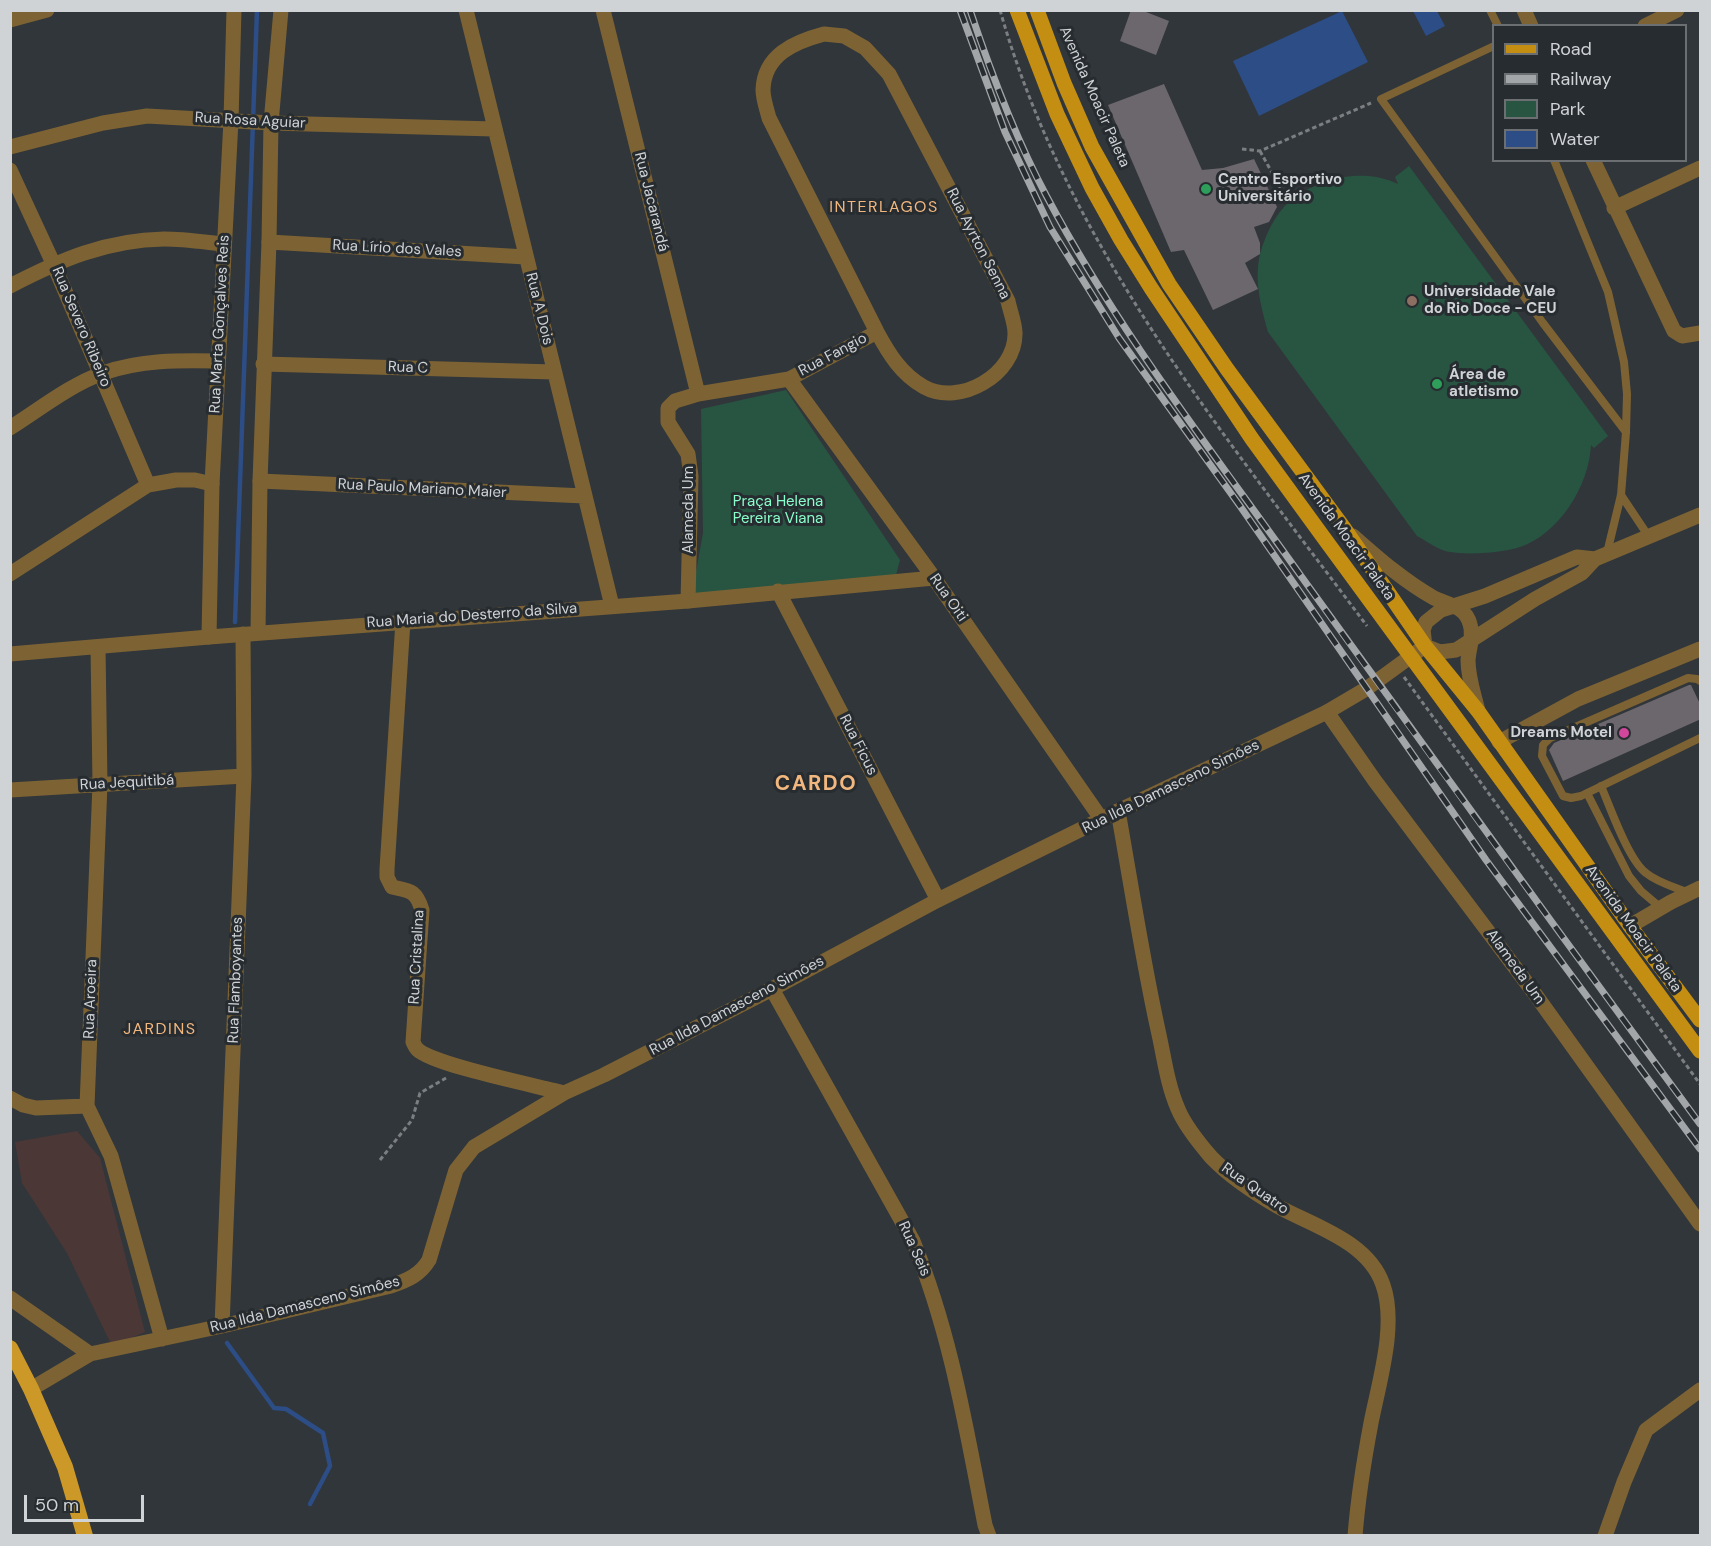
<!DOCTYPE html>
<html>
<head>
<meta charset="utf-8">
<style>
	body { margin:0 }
	#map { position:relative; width:1711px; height:1546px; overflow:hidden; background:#31363a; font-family:"DM Sans",sans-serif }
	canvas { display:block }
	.frame { position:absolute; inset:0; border:12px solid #d0d3d6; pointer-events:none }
	.legend { position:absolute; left:1492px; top:24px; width:195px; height:138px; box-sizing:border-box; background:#272c30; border:2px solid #6b6f72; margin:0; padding:8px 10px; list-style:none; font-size:18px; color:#d0d3d6 }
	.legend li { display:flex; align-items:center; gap:12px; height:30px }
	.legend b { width:30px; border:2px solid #6b6f72 }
	.scale { position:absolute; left:24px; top:1495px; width:120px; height:27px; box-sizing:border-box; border:3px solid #d0d3d6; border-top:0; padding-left:8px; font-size:18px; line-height:21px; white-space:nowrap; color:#d0d3d6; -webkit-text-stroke:4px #272c30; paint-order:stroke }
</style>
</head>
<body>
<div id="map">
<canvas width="1711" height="1546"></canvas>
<div class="frame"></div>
<ul class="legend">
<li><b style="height:8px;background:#c38e12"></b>Road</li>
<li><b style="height:8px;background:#a3a6a9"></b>Railway</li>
<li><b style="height:16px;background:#285541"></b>Park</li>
<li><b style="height:16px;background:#2c4d85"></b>Water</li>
</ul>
<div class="scale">50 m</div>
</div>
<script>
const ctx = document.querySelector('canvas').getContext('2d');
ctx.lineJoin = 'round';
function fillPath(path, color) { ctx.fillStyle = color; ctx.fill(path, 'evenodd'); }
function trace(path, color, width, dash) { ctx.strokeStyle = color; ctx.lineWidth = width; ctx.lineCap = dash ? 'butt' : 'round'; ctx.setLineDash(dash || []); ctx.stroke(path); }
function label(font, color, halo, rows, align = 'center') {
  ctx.font = font + ' "DM Sans",sans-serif'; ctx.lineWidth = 6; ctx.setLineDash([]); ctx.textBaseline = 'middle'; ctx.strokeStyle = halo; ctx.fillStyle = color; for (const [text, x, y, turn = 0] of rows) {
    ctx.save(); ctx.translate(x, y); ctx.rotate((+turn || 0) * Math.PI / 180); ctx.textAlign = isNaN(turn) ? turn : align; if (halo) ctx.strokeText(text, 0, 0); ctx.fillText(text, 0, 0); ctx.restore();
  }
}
const industrial = new Path2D(`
	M 77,1131 L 100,1158 L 145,1332 L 112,1346 L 67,1253 L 22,1183 L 15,1142 Z`);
const green = new Path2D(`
	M 1409,166 L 1608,436 L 1594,448 L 1591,445 C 1589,486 1559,534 1520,547 C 1502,553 1468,555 1450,552 C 1439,551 1427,541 1417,536 L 1268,332 C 1261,306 1254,282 1260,254 C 1265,236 1275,214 1289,202 C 1318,178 1363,167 1398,184 L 1395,177 Z
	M 786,390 L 900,560 L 896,575 L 692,594 L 703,533 L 701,409 Z`);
const water = new Path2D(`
	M 1342,11 L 1368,62 L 1259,116 L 1233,61 Z
	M 1413,11 L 1437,11 L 1445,26 L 1426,36 Z`);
const stream = new Path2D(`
	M 235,622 L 257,10
	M 227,1343 L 274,1408 L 286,1409 L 323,1433 L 330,1466 L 310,1504`);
const building = new Path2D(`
	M 1131,10 L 1141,10 L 1169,21 L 1156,55 L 1120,41 Z
	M 1164,84 L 1202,170 L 1223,168 L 1254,159 L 1277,207 L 1269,222 L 1254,227 L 1260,243 L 1260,254 L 1245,263 L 1258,289 L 1213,310 L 1184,250 L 1171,252 L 1108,105 Z
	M 1689,685 L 1691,685 L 1701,706 L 1701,719 L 1563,781 L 1549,750 L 1554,743 Z`);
const path = new Path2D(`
	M 1000,10 C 1067,246 1223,433 1367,626
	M 1242,149 L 1260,151 L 1371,103
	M 1260,151 L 1286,198
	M 1404,677 L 1700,1084
	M 380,1160 L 412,1120 L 420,1093 L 446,1078`);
const service = new Path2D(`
	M 1490,10 L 1498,26
	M 1494,46 L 1381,99 L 1543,323 L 1626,432
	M 1554,160 L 1608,292 L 1624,362 L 1627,394 L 1626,432 L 1621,495 L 1607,553
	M 1621,495 L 1649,537
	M 1700,681 L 1697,679 L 1688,678 L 1550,738 L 1543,745 L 1542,756 L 1563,796 L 1571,798 L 1581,796 L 1700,738
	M 1601,786 C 1611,809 1628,859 1646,873 C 1658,883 1675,887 1689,893
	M 1587,793 L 1629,876 L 1641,891 L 1661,908`);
const minor = new Path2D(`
	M 466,10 L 612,606
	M 603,10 L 698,394
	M 1524,10 L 1531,26
	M 10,20 L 47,10
	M 1645,26 L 1677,10
	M 824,34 L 844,36 L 865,48 L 889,74 L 1008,301 C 1010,311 1015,323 1015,333 C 1016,374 960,407 924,387 C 901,374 889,354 877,332 L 769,118 C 767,110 763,99 763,90 C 764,55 794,42 824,34 Z
	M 10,147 L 103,123 L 147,116 L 271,123 L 494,129
	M 1593,160 L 1674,331 L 1682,336 L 1700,333
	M 10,170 L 53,263 L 148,485
	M 1614,208 L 1700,168
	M 269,242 L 526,257
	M 10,286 C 60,260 106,240 164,239 C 183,239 204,242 224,244
	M 263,364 L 554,372
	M 789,379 L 934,578
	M 10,428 C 40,409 70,385 103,373 C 140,360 179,360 218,361
	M 260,481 L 584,496
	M 10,574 L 148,485 L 176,480 L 195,480 L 212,484
	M 688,601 L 691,476 L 688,454 L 668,422 L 668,408 L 675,401 L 698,394 L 789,379 L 877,332
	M 403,621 L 387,869 L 387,877 L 392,887 C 410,891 416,890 422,910 L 413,1042 C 414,1044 415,1047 417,1049 C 432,1065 538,1086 564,1093
	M 98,647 L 100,784 L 87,1106 L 111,1156 L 162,1339
	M 10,654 L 209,637
	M 1327,712 L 1375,781 L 1535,994 L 1700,1224
	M 1499,742 L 1578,699 L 1700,649
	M 10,790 L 244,776
	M 1118,811 C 1131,884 1142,957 1158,1030 C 1164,1056 1167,1084 1178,1109 C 1185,1126 1199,1143 1211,1157 C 1230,1177 1253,1192 1277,1206 C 1313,1226 1368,1241 1383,1285 C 1397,1325 1379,1382 1371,1423 C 1364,1460 1358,1498 1355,1536
	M 1630,926 L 1671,902 L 1700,888
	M 772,989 L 913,1241 C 951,1334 966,1428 985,1525 L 989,1536
	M 10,1098 L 23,1105 L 36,1108 L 87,1106
	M 10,1298 L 90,1354
	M 222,1326 L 244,776 L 243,634
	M 31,1389 L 90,1354 L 222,1326 L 391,1286 C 408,1280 420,1275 429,1260 L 456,1170 L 474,1147 L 564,1093 L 604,1075 L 772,989 L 938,900
	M 1605,1536 L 1624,1482 L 1646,1430 L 1700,1390`);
const tertiary = new Path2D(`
	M 234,10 L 231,120 L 212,484 L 209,637 L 688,601 L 934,578 L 1102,820
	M 1353,536 C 1379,559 1404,581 1434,598 C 1449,605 1465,606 1470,624 C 1474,636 1469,648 1468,660 C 1468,678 1474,694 1478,711
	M 778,591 L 938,900 L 1118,811 L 1327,712 L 1366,689 L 1425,646
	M 258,633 L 260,481 L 269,242 L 271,123 L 281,10
	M 1425,646 L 1440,652 L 1456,650 L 1535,599 L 1582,573 L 1595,559 L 1700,515
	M 1425,646 L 1423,630 L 1426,622 L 1441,610 L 1485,596 L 1577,557 L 1595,559`);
const primary = new Path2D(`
	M 1017,10 L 1057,114 L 1092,188 L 1121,240 L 1151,288 L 1252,439 L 1324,538 L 1700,1051
	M 1037,10 L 1064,83 L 1092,147 L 1169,284 L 1227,369 L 1344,528 L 1425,646 L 1478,711 L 1630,926 L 1700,1020`);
const trunk = new Path2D(`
	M 10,1348 L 31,1389 L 65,1467 L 85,1536`);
const rail = new Path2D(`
	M 960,10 L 1005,132 L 1050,227 L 1119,338 L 1240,506 L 1486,860 L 1700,1149
	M 970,10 C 991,73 1016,139 1047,197 C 1118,331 1213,452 1301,576 C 1433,760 1566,942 1700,1124`);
const markers = [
	[1206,189,6,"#2e9e5b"],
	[1412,301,6,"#8d6e63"],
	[1437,384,6,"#2e9e5b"],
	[1624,733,6,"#d1479c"]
];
const streetNames = [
	["Avenida Moacir Paleta",1094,97,66],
	["Rua Rosa Aguiar",250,121,3],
	["Rua Jacarandá",651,202,76],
	["Rua Ayrton Senna",978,244,63],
	["Rua Lírio dos Vales",397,249,3],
	["Rua A Dois",539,309,76],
	["Rua Marta Gonçalves Reis",220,324,-87],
	["Rua Severo Ribeiro",81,327,67],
	["Rua Fangio",833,355,-28],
	["Rua C",408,368,2],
	["Rua Paulo Mariano Maier",422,489,3],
	["Alameda Um",689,510,-90],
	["Avenida Moacir Paleta",1346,537,54],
	["Rua Oiti",948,598,55],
	["Rua Maria do Desterro da Silva",472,616,-4],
	["Rua Ficus",858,745,63],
	["Rua Jequitibá",127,783,-3],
	["Rua Ilda Damasceno Simôes",1171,787,-26],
	["Avenida Moacir Paleta",1633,929,54],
	["Rua Cristalina",417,957,-87],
	["Alameda Um",1515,967,54],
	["Rua Flamboyantes",236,980,-88],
	["Rua Aroeira",91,999,-88],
	["Rua Ilda Damasceno Simôes",737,1006,-28],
	["Rua Quatro",1255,1189,35],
	["Rua Seis",914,1249,66],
	["Rua Ilda Damasceno Simôes",305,1305,-14]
];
const poiNames = [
	["Centro Esportivo",1218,180],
	["Universitário",1218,197],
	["Universidade Vale",1424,292],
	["do Rio Doce - CEU",1424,309],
	["Área de",1449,375],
	["atletismo",1449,392],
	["Dreams Motel",1612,733,"right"]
];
const parkNames = [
	["Praça Helena",778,502],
	["Pereira Viana",778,519]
];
const neighbourhoodNames = [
	["INTERLAGOS",884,208],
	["JARDINS",160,1030]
];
const districtNames = [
	["CARDO",816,784]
];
fillPath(industrial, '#4c3737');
fillPath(green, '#285541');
fillPath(water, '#2c4d85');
trace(stream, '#2c4d85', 4.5);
fillPath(building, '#6c676d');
trace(path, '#7b7f82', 3, [4.5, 3]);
trace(service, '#7d6334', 8);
trace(minor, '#7d6334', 15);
trace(tertiary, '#7d6334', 15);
trace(primary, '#c38e12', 15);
trace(trunk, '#cc9828', 16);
trace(rail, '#a3a6a9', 7);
trace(rail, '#272c30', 4.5, [14]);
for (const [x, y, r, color] of markers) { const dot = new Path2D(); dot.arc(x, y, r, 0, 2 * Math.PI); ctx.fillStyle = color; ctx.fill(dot); trace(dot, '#272c30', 2); }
label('15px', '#d0d3d6', '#272c30', streetNames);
label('bold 15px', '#d0d3d6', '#272c30', poiNames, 'left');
label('15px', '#88feca', '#272c30', parkNames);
ctx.letterSpacing = '1.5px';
label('16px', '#f2b77f', '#272c30', neighbourhoodNames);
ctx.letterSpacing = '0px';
ctx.letterSpacing = '1.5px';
label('bold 21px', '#f2b77f', '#272c30', districtNames);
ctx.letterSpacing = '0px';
</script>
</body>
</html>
